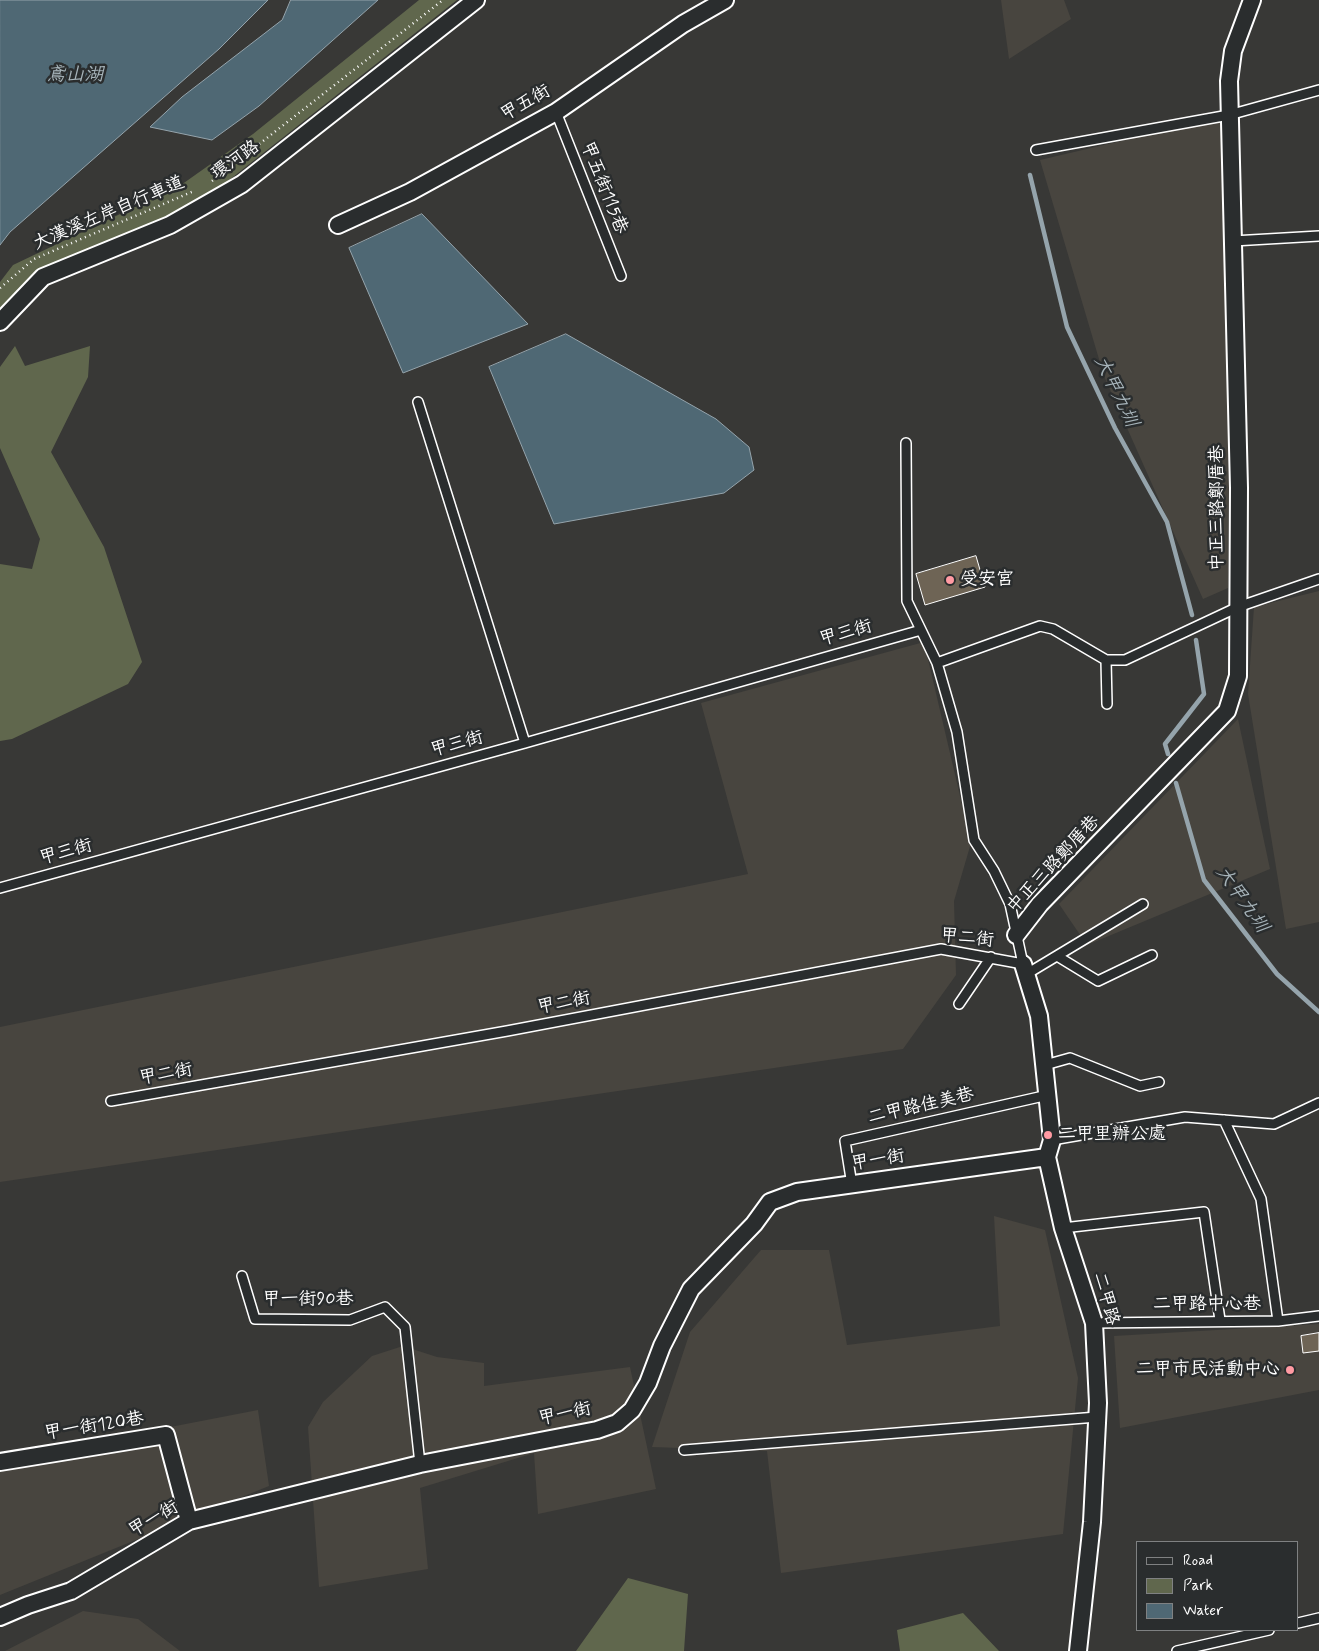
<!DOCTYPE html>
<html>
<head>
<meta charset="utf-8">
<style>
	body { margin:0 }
	#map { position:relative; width:1319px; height:1651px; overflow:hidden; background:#383836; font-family:Mynerve,sans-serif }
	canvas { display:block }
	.legend { position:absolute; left:1136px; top:1541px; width:162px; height:90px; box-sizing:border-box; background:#2a2d2e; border:1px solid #7f8182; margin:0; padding:6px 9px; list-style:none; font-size:15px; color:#fff }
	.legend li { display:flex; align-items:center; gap:10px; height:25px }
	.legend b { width:25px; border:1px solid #7f8182 }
</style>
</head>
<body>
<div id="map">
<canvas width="1319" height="1651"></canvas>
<ul class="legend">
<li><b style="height:6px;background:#2a2d2e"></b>Road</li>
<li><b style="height:14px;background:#60674d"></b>Park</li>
<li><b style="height:14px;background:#4f6874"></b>Water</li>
</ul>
</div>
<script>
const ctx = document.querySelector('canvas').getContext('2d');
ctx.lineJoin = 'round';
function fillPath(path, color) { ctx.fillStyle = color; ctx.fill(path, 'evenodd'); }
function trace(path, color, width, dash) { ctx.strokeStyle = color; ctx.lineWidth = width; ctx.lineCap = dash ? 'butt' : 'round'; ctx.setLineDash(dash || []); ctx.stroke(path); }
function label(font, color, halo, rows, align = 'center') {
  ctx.font = font + ' Mynerve,"LXGW WenKai TC",sans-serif'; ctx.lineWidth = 5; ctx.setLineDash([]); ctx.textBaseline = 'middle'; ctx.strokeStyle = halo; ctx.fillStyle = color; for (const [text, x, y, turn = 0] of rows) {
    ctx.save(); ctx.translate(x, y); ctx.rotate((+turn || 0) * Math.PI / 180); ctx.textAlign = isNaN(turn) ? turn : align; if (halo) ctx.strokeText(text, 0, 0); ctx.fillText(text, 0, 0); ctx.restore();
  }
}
const built = new Path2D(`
	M 1001,0 L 1064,0 L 1071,19 L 1009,59 Z
	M 1223,117 L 1230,383 L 1228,588 L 1203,599 L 1104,376 L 1040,160 Z
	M 1319,591 L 1319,922 L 1286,929 L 1248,694 L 1254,607 Z
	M 924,642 L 971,843 L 954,901 L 956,975 L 903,1049 L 0,1182 L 0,1027 L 748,874 L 701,703 Z
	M 1238,719 L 1270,869 L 1087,945 L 1059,904 Z
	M 994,1216 L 1045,1230 L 1078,1378 L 1063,1534 L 781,1573 L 767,1451 L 652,1447 L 690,1332 L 761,1250 L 829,1250 L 847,1345 L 1000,1326 Z
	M 1319,1324 L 1319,1390 L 1120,1428 L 1114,1336 Z
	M 403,1346 L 437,1357 L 484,1363 L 484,1386 L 630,1367 L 656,1489 L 538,1514 L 534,1453 L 420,1488 L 428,1569 L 319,1587 L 308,1427 L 323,1402 L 372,1356 Z
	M 258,1410 L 269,1486 L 0,1595 L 0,1460 Z
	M 83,1611 L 138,1619 L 180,1651 L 5,1651 Z`);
const green = new Path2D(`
	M 419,0 L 457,0 L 214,192 L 167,218 L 89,249 L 26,286 L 0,315 L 0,282 L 13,265 L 181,185 L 253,134 Z
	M 15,346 L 25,366 L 90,346 L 88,377 L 51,452 L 104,547 L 142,662 L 128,684 L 12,739 L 0,741 L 0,564 L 32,569 L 40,539 L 0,448 L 0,367 Z
	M 628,1578 L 688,1594 L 684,1651 L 576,1651 Z
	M 963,1613 L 999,1651 L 900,1651 L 897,1630 Z`);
const water = new Path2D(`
	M 0,0 L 268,0 L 219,49 L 10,232 L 0,245 Z
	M 291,0 L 378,0 L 259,106 L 212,140 L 150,127 L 182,97 L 282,20 Z
	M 422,214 L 528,324 L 403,373 L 349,248 Z
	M 566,334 L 716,419 L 749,447 L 754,470 L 724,493 L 554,524 L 489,367 Z`);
const stream = new Path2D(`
	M 1030,175 L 1067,327 L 1115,428 L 1167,522 L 1192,615
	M 1168,754 L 1165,744 L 1204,694 L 1196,640
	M 1176,783 L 1204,880 L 1277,974 L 1319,1012`);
const building = new Path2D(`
	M 976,556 L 985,587 L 925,605 L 916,574 Z
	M 1319,1333 L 1319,1351 L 1303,1353 L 1301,1336 Z`);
const path = new Path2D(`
	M 212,181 L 443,0
	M 0,288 L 34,259 L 194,191`);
const service = new Path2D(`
	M 556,112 L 621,276
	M 1036,150 L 1229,115 L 1319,90
	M 1233,241 L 1319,236
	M 418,402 L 525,743
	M 1106,660 L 1107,704
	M 937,663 L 1040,626 L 1053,629 L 1106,660 L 1125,660 L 1238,607 L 1319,579
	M 0,888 L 525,743 L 921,630
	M 1057,956 L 1098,981 L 1152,955
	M 1025,975 L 1143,904
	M 959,1004 L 991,957
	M 1045,1065 L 1070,1058 L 1140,1086 L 1159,1082
	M 111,1101 L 507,1031 L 941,949 L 1023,964 L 1010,904 L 994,871 L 974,840 L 957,732 L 937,663 L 907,601 L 906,443
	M 1224,1120 L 1261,1199 L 1278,1321
	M 1052,1140 L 1185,1117 L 1274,1124 L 1319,1103
	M 852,1185 L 845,1141 L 1048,1095
	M 1063,1228 L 1204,1212 L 1220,1320
	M 242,1276 L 255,1319 L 350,1320 L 385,1307 L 405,1327 L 420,1464
	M 1094,1323 L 1278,1321 L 1319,1316
	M 684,1450 L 1097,1417
	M 1298,1623 L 1319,1618
	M 1177,1651 L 1269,1630`);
const minor = new Path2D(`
	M 338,225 L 410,192 L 556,112 L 683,24 L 725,0
	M 0,322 L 43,277 L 170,225 L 242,184 L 476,0
	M 1016,935 L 1040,904 L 1227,711 L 1238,676 L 1239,488 L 1229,81 L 1233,51 L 1252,0
	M 1023,964 L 1039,1016 L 1052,1140 L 1047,1157 L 1063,1228 L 1094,1323 L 1098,1403 L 1092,1522 L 1078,1651
	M 0,1462 L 166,1435 L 189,1521
	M 0,1617 L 28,1605 L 71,1591 L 189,1521 L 420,1464 L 597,1430 L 617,1423 L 632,1410 L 648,1383 L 662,1346 L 691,1289 L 754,1224 L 770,1202 L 797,1192 L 1047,1157`);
const markers = [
	[950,580,5,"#ff9aa2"],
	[1048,1135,5,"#ff9aa2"],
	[1290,1370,5,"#ff9aa2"]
];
const streetNames = [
	["甲五街",526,104,-30],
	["環河路",236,161,-35],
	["甲五街115巷",603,188,68],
	["大漢溪左岸自行車道",109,214,-23],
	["中正三路鄭厝巷",1218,508,-90],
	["甲三街",846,634,-16],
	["甲三街",457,745,-15],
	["甲三街",66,853,-15],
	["中正三路鄭厝巷",1054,865,-47],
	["甲二街",967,939,6],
	["甲二街",564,1004,-11],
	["甲二街",166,1075,-10],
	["二甲路佳美巷",921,1107,-13],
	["甲一街",878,1161,-9],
	["二甲路",1105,1299,75],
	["甲一街90巷",308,1300],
	["二甲路中心巷",1207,1305],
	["甲一街",565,1415,-12],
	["甲一街120巷",94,1427,-9],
	["甲一街",154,1520,-30]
];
const poiNames = [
	["受安宮",960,580],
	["二甲里辦公處",1058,1135],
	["二甲市民活動中心",1280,1370,"right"]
];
const waterNames = [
	["鳶山湖",75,76],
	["大甲九圳",1115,392,64],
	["大甲九圳",1241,900,55]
];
fillPath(built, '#48453f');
fillPath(green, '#60674d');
fillPath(water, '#4f6874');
trace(water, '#95a4ac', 1);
trace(stream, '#95a4ac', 4.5);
fillPath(building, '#6e6455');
trace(building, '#fff', 1);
trace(service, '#fff', 12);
trace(minor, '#fff', 20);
trace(path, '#fff', 2.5, [1, 4]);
trace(service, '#2a2d2e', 9);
trace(minor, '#2a2d2e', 16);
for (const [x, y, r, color] of markers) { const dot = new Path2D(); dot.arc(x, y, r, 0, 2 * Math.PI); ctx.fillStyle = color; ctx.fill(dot); trace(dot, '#2a2d2e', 2); }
label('18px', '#fff', '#2a2d2e', streetNames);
label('18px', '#fff', '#2a2d2e', poiNames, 'left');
label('italic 19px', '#a7b4ba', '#2a2d2e', waterNames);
</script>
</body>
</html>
